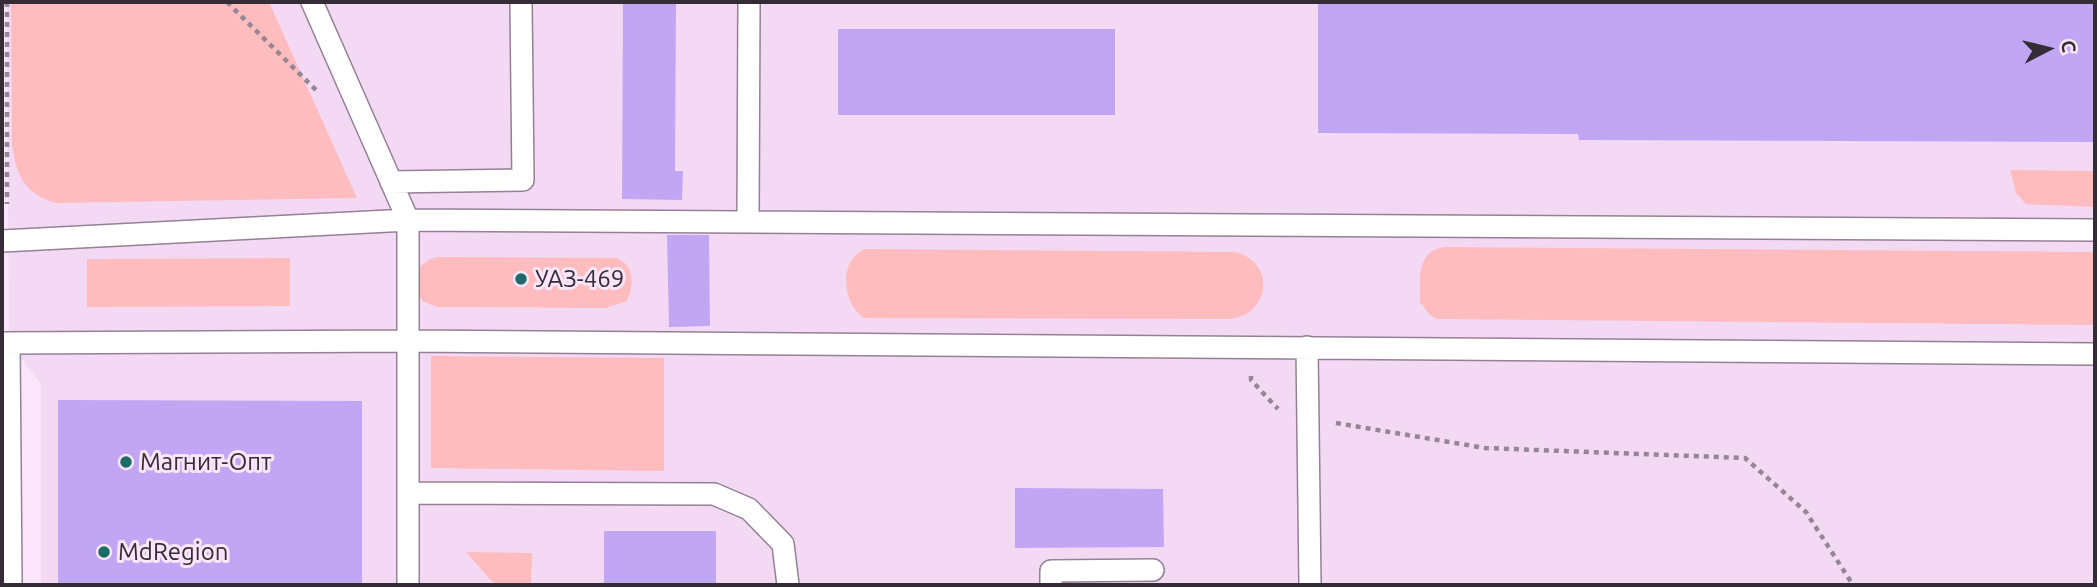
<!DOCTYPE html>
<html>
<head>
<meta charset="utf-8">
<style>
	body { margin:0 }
	#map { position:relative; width:2097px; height:587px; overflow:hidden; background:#fae5fa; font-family:Ubuntu,sans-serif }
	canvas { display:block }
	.frame { position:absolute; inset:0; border:4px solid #352d36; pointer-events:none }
	.north { position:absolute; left:2013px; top:14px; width:70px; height:70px; -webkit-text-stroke:5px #fae5fa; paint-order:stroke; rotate:83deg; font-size:19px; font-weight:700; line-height:28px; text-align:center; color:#352d36 }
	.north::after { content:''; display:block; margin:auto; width:24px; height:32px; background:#352d36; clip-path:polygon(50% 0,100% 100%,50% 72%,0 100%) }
</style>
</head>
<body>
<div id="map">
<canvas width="2097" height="587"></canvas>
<div class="frame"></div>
<div class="north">С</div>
</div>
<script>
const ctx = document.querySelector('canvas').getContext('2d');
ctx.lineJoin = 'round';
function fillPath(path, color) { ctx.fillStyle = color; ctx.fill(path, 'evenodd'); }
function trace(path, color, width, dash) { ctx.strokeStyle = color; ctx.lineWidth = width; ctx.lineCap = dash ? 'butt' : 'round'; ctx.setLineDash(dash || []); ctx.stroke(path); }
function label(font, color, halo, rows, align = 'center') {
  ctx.font = font + ' Ubuntu,sans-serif'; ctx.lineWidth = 6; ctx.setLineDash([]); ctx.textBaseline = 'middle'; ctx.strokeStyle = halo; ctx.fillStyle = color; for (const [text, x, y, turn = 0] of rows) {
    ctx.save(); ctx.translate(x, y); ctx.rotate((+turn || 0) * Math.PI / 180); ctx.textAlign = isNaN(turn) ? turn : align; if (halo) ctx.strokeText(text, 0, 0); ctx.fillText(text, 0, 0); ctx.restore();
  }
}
const built = new Path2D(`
	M 7,2 L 2095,2 L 2095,585 L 41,585 L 41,384 L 9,343 Z`);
const green = new Path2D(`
	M 11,2 L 269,2 L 357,198 L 56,203 C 24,194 16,175 12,144 Z
	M 2010,170 L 2095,171 L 2095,207 L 2026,204 L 2016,193 Z
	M 1444,247 L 2095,252 L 2095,325 L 1437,319 L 1430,315 L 1420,302 C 1421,279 1415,252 1444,247 Z
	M 865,249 L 1235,252 C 1277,262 1270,316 1229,319 L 864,318 C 842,304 838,259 865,249 Z
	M 438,257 L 617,258 C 635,266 634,285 627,301 L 605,308 L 437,307 L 424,302 L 416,292 L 418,268 L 430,259 Z
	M 290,258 L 290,306 L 87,307 L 87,259 Z
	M 431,356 L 664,358 L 664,471 L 431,468 Z
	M 466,552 L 532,553 L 531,585 L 495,585 Z`);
const building = new Path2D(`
	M 623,2 L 676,2 L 675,171 L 683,171 L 682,200 L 622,199 Z
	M 1318,2 L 2095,2 L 2095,142 L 1579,140 L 1578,134 L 1318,133 Z
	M 838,29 L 1115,29 L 1115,115 L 838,115 Z
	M 667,235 L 709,235 L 710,326 L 669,327 Z
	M 58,400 L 362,401 L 362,585 L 58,585 Z
	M 1015,488 L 1163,489 L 1164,547 L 1015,548 Z
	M 604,531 L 716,531 L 716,585 L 604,585 Z`);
const path = new Path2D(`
	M 7,2 L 7,204
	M 227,2 L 316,90
	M 1251,376 L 1251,380 L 1278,409
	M 1336,423 L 1485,448 L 1745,458 L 1806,512 L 1853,585`);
const lane = new Path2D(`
	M 312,2 L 408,220 L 408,585
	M 391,182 L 523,180 L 521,2
	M 748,221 L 749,2
	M 2,241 L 408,220 L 2095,230
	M 2,343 L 408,341 L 2095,354
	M 9,343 L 11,585
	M 1307,347 L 1310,585
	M 408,493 L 714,494 L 749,509 L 783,544 L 788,585
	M 1051,585 L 1051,571 L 1153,570`);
const markers = [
	[521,279,7,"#1e6a6a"],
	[126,462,7,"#1e6a6a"],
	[104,552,7,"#1e6a6a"]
];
const poiNames = [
	["УАЗ-469",535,279],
	["Магнит-Опт",140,462],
	["MdRegion",118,552]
];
fillPath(built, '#f4d9f5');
fillPath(green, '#ffbcbe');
fillPath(building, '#c0a6f3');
trace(lane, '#948195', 24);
trace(path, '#948695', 4.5, [5, 5]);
trace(lane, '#fff', 21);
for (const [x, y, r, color] of markers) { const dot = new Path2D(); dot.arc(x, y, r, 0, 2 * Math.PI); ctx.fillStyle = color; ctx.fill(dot); trace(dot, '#fae5fa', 2.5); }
label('24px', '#352d36', '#fae5fa', poiNames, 'left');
</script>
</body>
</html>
